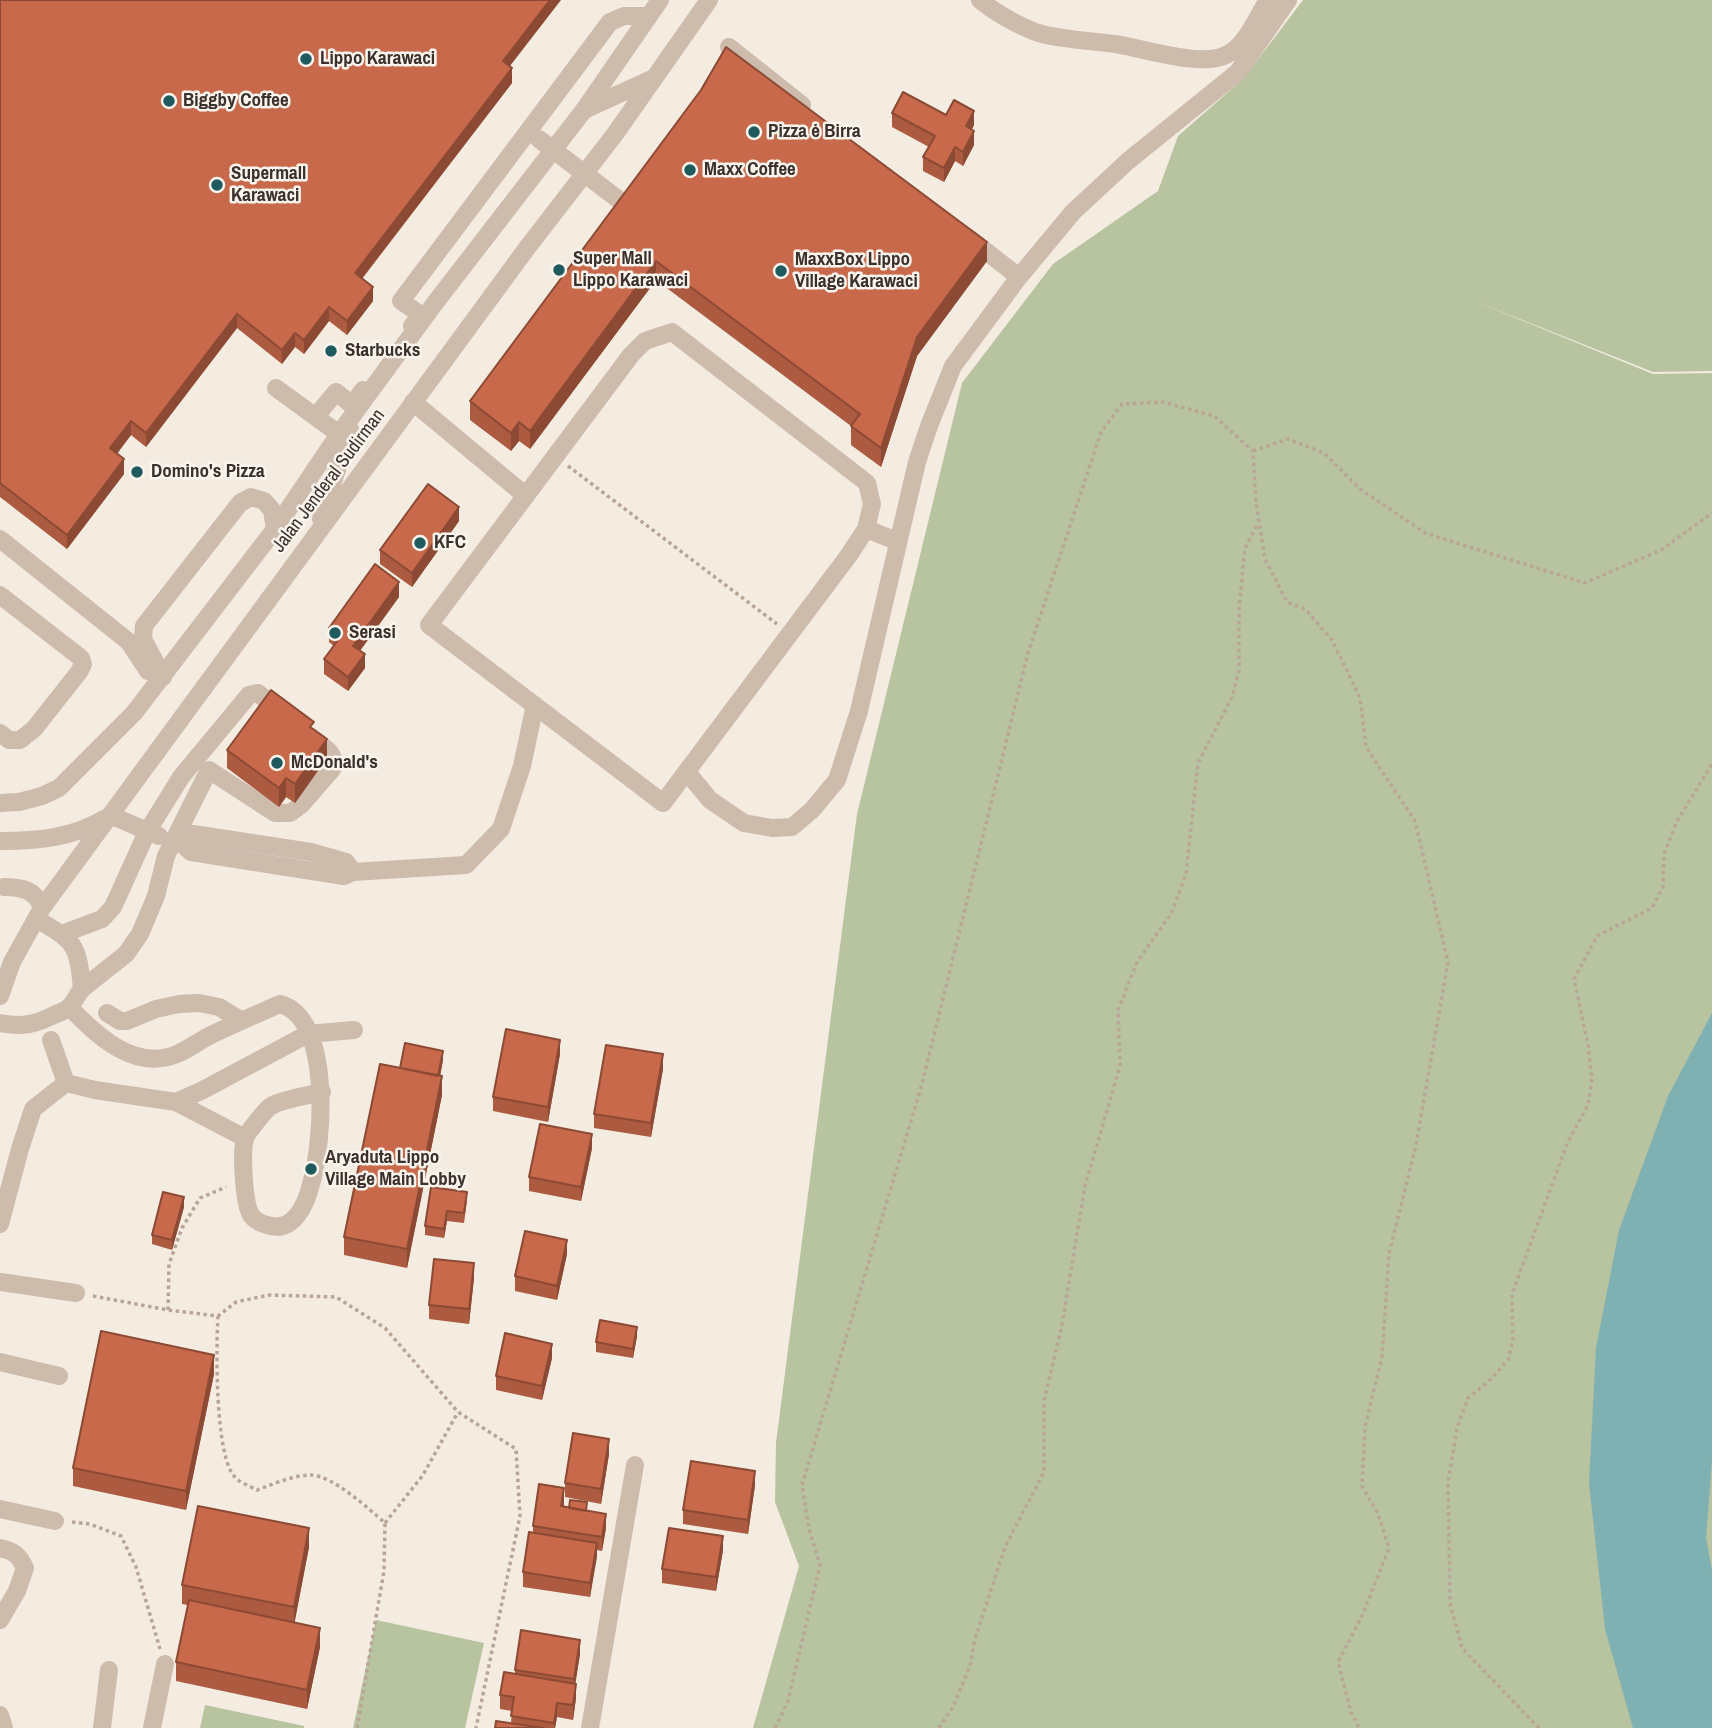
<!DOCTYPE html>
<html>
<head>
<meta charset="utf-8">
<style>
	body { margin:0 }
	canvas { display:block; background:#f4ebe1 }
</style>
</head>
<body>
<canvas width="1712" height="1728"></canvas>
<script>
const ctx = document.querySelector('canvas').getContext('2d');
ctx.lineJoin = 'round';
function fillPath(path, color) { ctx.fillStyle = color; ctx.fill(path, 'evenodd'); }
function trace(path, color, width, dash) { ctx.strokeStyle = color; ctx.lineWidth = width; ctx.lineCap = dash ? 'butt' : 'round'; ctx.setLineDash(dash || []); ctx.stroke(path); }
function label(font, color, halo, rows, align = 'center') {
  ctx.font = font + ' "Archivo Narrow",sans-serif'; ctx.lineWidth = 5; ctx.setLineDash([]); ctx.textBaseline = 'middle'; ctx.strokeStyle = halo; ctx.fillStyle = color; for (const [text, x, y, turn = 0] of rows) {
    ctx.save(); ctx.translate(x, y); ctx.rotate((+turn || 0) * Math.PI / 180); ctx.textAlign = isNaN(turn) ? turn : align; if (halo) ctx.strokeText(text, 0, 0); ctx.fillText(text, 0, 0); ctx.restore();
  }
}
const green = new Path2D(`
	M 1303,0 L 1712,0 L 1712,371 L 1653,372 L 1472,300 L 1653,374 L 1712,373 L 1712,1728 L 753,1728 L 799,1566 L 775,1502 L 776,1443 L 857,814 L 962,383 L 1053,264 L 1158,191 L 1178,136 L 1243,79 Z
	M 376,1620 L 484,1643 L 465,1728 L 353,1728 Z
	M 205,1705 L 304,1726 L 304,1728 L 200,1728 Z`);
const water = new Path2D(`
	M 1712,1013 L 1712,1462 L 1706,1538 L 1712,1570 L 1712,1728 L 1633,1728 L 1605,1629 L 1589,1483 L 1596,1348 L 1619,1230 L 1668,1096 Z`);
const path = new Path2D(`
	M 1253,451 L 1288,439 L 1324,453 L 1360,489 L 1425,533 L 1585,583 L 1661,550 L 1712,513
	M 568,466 L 777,624
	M 93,1296 L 168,1310 L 218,1316 L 236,1302 L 269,1295 L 336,1297 L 385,1328 L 458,1412 L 516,1449 L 520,1516 L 476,1728
	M 168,1310 L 169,1264 L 182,1228 L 200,1198 L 226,1187
	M 218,1316 C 216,1347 215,1454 234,1476 C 238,1482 250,1486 257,1490 C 274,1484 293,1475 311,1475 C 332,1475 369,1509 385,1523 L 384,1571 L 357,1728
	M 72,1522 L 90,1524 L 121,1536 L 136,1567 L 160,1649
	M 385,1523 L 423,1475 L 458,1412
	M 775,1728 L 788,1701 L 820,1565 L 809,1529 L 802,1485 L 922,1084 L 1028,653 L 1101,432 L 1122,404 L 1163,402 L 1214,416 L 1253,451 L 1256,503 L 1265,559 L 1287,602 L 1305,609 L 1332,640 L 1360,698 L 1366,747 L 1415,821 L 1448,962 L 1416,1145 L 1389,1254 L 1382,1357 L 1365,1427 L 1362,1486 L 1378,1514 L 1389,1548 L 1362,1616 L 1338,1662 L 1351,1712 L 1359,1728
	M 939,1728 L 953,1707 L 970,1666 L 975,1639 L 1005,1547 L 1044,1472 L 1044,1401 L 1062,1325 L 1085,1186 L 1120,1066 L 1118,1010 L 1137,962 L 1171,914 L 1186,874 L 1198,763 L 1232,697 L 1239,670 L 1239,609 L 1245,548 L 1258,523
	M 1539,1728 L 1462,1648 L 1450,1603 L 1448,1483 L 1457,1428 L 1468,1398 L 1487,1383 L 1508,1360 L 1513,1339 L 1512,1294 L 1567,1144 L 1588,1105 L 1592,1079 L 1588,1045 L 1574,979 L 1597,936 L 1652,908 L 1663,887 L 1664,854 L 1677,821 L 1712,764`);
const minor = new Path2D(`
	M 980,0 C 995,13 1027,31 1046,35 C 1069,40 1093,41 1115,44 C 1143,48 1201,68 1226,55 C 1246,46 1257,17 1268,0
	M 729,47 L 802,105
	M 584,110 L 654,78
	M 969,238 L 1019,277
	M 412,326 L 421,315 L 401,301 L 610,22 L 624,16 L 649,16
	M 672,332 L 867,483 L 872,504 L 866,529 L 849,555 L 663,803 L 429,625 L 631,355 L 645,341 Z
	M 276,388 L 339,434
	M 413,402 L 526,496
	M 316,416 L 336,392 L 352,405 L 363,390
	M 321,519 L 350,429
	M 866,529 L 897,541
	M 0,539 L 129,642 L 148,671
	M 0,595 L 81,658 L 83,664 L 79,672 L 34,729 L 20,740 L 9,740 L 0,733
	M 163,677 L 143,639 L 144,626 L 240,503 L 251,497 L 264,501 L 272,510 L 275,529
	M 687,772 L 710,800 L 744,823 L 772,828 L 792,827 L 812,810 L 837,780 L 859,711 L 917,462 L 929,426 L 953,366 L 1019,277 L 1073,212 L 1128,161 L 1238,72 L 1288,0
	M 0,803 L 19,802 L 42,796 L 59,788 L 134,713 L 275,529 L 339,434 L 435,303 L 584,110 L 660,0
	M 110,815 L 159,836
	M 0,841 C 37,841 72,838 104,819
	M 353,872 L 346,862 L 311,852 L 193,834 L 180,842 L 191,852 L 344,876 L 353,872 L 466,865 L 501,829 L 522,766 L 535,705
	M 4,887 C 22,887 36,890 42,908
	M 62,934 L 102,919 L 113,907 L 147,832 L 181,777 L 249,695 L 258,693 L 283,714
	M 82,989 L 126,954 L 140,934 L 156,896 L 166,856 L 209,770 L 275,813 L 290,813 L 301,805 L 333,768 C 338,753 320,745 310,736
	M 0,996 L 12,962 L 42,908 L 527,248 L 615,134 L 709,0
	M 69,1007 C 97,1035 134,1072 177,1054 C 189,1049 199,1041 211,1035 C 233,1024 257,1014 280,1004 C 333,1018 323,1144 311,1184 C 306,1205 293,1234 267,1225 C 260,1223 253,1220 250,1213 C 244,1201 241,1153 245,1139 C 246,1134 266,1109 271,1106 C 280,1100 310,1095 322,1092
	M 107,1013 L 120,1021 L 127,1021 L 156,1009 L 179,1004 L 199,1003 L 219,1007 L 242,1021
	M 0,1023 C 22,1027 34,1025 54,1015 C 58,1013 66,1011 69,1007 C 74,1003 77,995 82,989 C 78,944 75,941 36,919
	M 66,1083 L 95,1090 L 176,1102 L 201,1091 L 308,1034 L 354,1030
	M 176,1102 L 245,1138
	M 0,1224 L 20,1149 L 33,1109 L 66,1083 L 51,1040
	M 0,1282 L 76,1293
	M 0,1362 L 59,1376
	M 0,1509 L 55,1521
	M 0,1548 C 14,1551 19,1555 25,1568 L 17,1591 L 0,1620
	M 0,1715 L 4,1728
	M 102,1728 L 109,1670
	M 152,1728 L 165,1664
	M 590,1728 L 635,1465`);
const minorBridge = new Path2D(`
	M 539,139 L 627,206`);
const wall = new Path2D(`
	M 0,0 L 510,67 L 512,83 L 362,279 L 373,301 L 347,335 L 329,321 L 304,354 L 295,347 L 282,364 L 237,328 L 146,447 L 131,435 L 117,454 L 124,474 L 67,549 L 0,497 Z
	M 701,90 L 987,261 L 917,356 L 881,467 L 851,445 L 851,426 L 656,280 L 530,449 L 519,441 L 511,451 L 470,420 L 470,401 Z
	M 892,113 L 946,115 L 974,125 L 972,129 L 974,145 L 963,166 L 955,161 L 944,182 L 923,171 L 923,157 L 929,147 L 892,127 Z
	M 459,521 L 412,587 L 380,564 L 380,550 Z
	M 399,597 L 360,651 L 365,668 L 348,691 L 324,674 L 324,659 L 334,646 L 329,642 L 329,628 Z
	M 314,730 L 327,758 L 295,803 L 286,797 L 279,807 L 227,768 L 227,750 Z
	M 560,1054 L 548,1122 L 493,1111 L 493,1097 Z
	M 443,1060 L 440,1076 L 442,1095 L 407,1268 L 344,1255 L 344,1237 L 400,1068 Z
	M 663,1069 L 651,1137 L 594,1128 L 594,1114 Z
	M 592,1148 L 581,1201 L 529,1191 L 529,1177 Z
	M 431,1187 L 467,1201 L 464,1223 L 447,1221 L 444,1238 L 425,1235 L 425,1226 Z
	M 184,1207 L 172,1250 L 152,1244 L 152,1235 Z
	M 567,1254 L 557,1300 L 515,1291 L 515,1276 Z
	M 474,1278 L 469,1324 L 429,1319 L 429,1305 Z
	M 637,1336 L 633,1358 L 596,1352 L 596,1342 Z
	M 552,1358 L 542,1400 L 496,1390 L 496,1376 Z
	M 214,1374 L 186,1510 L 73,1486 L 73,1468 Z
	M 609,1454 L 601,1504 L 565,1497 L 565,1483 Z
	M 755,1485 L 748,1534 L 683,1524 L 683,1510 Z
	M 564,1502 L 564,1507 L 586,1511 L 606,1528 L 602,1551 L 597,1550 L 590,1597 L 523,1587 L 523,1572 L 533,1533 L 533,1526 Z
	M 309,1547 L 294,1623 L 320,1647 L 307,1709 L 176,1681 L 176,1662 L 188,1605 L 182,1604 L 182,1585 Z
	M 723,1550 L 716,1591 L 662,1583 L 662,1569 Z
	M 580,1654 L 575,1683 L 576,1698 L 573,1720 L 557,1717 L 555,1728 L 495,1728 L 511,1723 L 512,1711 L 500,1709 L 500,1695 L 515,1674 L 515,1670 Z`);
const shadedWall = new Path2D(`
	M 550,0 L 561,0 L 503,75 L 503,61 Z
	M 512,68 L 512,83 L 355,287 L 355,273 Z
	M 974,111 L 974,125 L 966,140 L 966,126 Z
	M 974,131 L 974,145 L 963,166 L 963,152 Z
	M 955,147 L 955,161 L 944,182 L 944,168 Z
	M 987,242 L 987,261 L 917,356 L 881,467 L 881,448 L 917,337 Z
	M 656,261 L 656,280 L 530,449 L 530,431 Z
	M 373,287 L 373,301 L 347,335 L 347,321 Z
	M 329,307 L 329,321 L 304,354 L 304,340 Z
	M 237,314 L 237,328 L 146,447 L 146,433 Z
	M 295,333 L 295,347 L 282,364 L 282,350 Z
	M 131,421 L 131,435 L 110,462 L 110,448 Z
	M 519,422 L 519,441 L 511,451 L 511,433 Z
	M 124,459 L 124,474 L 67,549 L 67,535 Z
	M 459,507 L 459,521 L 412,587 L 412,573 Z
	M 399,582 L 399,597 L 353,660 L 353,646 Z
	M 365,654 L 365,668 L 348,691 L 348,677 Z
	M 327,739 L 327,758 L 295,803 L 295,784 Z
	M 286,778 L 286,797 L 279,807 L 279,788 Z
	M 560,1040 L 560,1054 L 548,1122 L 548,1107 Z
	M 443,1051 L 443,1060 L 438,1086 L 438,1076 Z
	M 663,1054 L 663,1069 L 651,1137 L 651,1123 Z
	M 442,1076 L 442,1095 L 407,1268 L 407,1249 Z
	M 592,1134 L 592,1148 L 581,1201 L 581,1187 Z
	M 184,1197 L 184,1207 L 172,1250 L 172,1240 Z
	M 447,1211 L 447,1221 L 444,1238 L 444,1229 Z
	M 567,1240 L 567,1254 L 557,1300 L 557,1286 Z
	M 474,1263 L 474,1278 L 469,1324 L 469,1309 Z
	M 637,1327 L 637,1336 L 633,1358 L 633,1349 Z
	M 552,1344 L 552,1358 L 542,1400 L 542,1386 Z
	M 214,1355 L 214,1374 L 186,1510 L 186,1491 Z
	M 609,1439 L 609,1454 L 601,1504 L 601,1489 Z
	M 755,1471 L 755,1485 L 748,1534 L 748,1520 Z
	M 564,1488 L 564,1502 L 561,1521 L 561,1506 Z
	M 606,1514 L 606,1528 L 602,1551 L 602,1537 Z
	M 309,1528 L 309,1547 L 294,1626 L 294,1607 Z
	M 723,1536 L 723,1550 L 716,1591 L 716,1577 Z
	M 597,1543 L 597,1557 L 590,1597 L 590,1583 Z
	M 320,1628 L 320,1647 L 307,1709 L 307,1690 Z
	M 580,1640 L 580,1654 L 574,1693 L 574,1679 Z
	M 576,1684 L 576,1698 L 573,1720 L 573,1705 Z
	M 557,1703 L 557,1717 L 555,1728 L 554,1728 Z`);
const building = new Path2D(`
	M 0,0 L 550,0 L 503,61 L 512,68 L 355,273 L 373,287 L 347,321 L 329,307 L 304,340 L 295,333 L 282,350 L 237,314 L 146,433 L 131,421 L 110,448 L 124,459 L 67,535 L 0,483 Z
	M 726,47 L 987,242 L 917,337 L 881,448 L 851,426 L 860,414 L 656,261 L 530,431 L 519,422 L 511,433 L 470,401 L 701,90 Z
	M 903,92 L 946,115 L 954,100 L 974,111 L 966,126 L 974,131 L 963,152 L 955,147 L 944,168 L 923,157 L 935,136 L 892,113 Z
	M 428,484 L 459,507 L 412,573 L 380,550 Z
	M 375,564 L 399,582 L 353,646 L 365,654 L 348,677 L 324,659 L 341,636 L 329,628 Z
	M 271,690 L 314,722 L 310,727 L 327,739 L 295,784 L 286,778 L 279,788 L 227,750 Z
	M 506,1029 L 560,1040 L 548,1107 L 493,1097 Z
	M 405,1043 L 443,1051 L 438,1076 L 400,1068 Z
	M 606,1045 L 663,1054 L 651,1123 L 594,1114 Z
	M 380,1064 L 442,1076 L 407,1249 L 344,1237 Z
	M 540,1124 L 592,1134 L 581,1187 L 529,1177 Z
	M 431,1187 L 467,1192 L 464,1213 L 447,1211 L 444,1229 L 425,1226 Z
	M 163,1192 L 184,1197 L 172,1240 L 152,1235 Z
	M 525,1231 L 567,1240 L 557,1286 L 515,1276 Z
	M 434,1259 L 474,1263 L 469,1309 L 429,1305 Z
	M 600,1320 L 637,1327 L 633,1349 L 596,1342 Z
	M 101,1331 L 214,1355 L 186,1491 L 73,1468 Z
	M 505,1333 L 552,1344 L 542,1386 L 496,1376 Z
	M 573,1433 L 609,1439 L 601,1489 L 565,1483 Z
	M 691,1461 L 755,1471 L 748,1520 L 683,1510 Z
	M 539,1484 L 564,1488 L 561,1506 L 606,1514 L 602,1537 L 533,1526 Z
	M 570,1500 L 587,1502 L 586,1511 L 569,1508 Z
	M 198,1506 L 309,1528 L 294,1607 L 182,1585 Z
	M 669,1528 L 723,1536 L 716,1577 L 662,1569 Z
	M 529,1532 L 597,1543 L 590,1583 L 523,1572 Z
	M 189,1600 L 320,1628 L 307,1690 L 176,1662 Z
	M 521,1630 L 580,1640 L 574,1679 L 515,1670 Z
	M 504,1672 L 576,1684 L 573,1705 L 557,1703 L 554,1723 L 511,1716 L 514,1697 L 500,1695 Z
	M 496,1721 L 543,1728 L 495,1728 Z`);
const markers = [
	[306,59,7,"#1f5a5e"],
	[169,101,7,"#1f5a5e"],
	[754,132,7,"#1f5a5e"],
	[690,170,7,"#1f5a5e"],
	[217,185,7,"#1f5a5e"],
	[559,270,7,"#1f5a5e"],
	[781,271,7,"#1f5a5e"],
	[331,351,7,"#1f5a5e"],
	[137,472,7,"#1f5a5e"],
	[420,543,7,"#1f5a5e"],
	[335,633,7,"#1f5a5e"],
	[277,763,7,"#1f5a5e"],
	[311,1169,7,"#1f5a5e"]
];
const poiNames = [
	["Lippo Karawaci",320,59],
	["Biggby Coffee",183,101],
	["Pizza ė Birra",768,132],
	["Maxx Coffee",704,170],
	["Supermall",231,174],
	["Karawaci",231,196],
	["Super Mall",573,259],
	["Lippo Karawaci",573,281],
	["MaxxBox Lippo",795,260],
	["Village Karawaci",795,282],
	["Starbucks",345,351],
	["Domino's Pizza",151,472],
	["KFC",434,543],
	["Serasi",349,633],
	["McDonald's",291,763],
	["Aryaduta Lippo",325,1158],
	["Village Main Lobby",325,1180]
];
const streetNames = [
	["Jalan Jenderal Sudirman",329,481,-53]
];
fillPath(green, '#b8c4a0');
fillPath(water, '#7fb0b2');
trace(path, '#b9a596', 3.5, [3.5, 3.5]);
trace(minor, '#cdbbac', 18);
trace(minorBridge, '#cdbbac', 18);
fillPath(wall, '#ac5a40');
fillPath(shadedWall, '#8c4a34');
fillPath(building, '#c8694b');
trace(building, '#8c4a34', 2);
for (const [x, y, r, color] of markers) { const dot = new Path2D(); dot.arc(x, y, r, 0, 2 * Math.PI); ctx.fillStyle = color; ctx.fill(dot); trace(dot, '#fbf5ee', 2.5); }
label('bold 19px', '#3b302b', '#fbf5ee', poiNames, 'left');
label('19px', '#3b302b', '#fbf5ee', streetNames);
</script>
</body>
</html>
